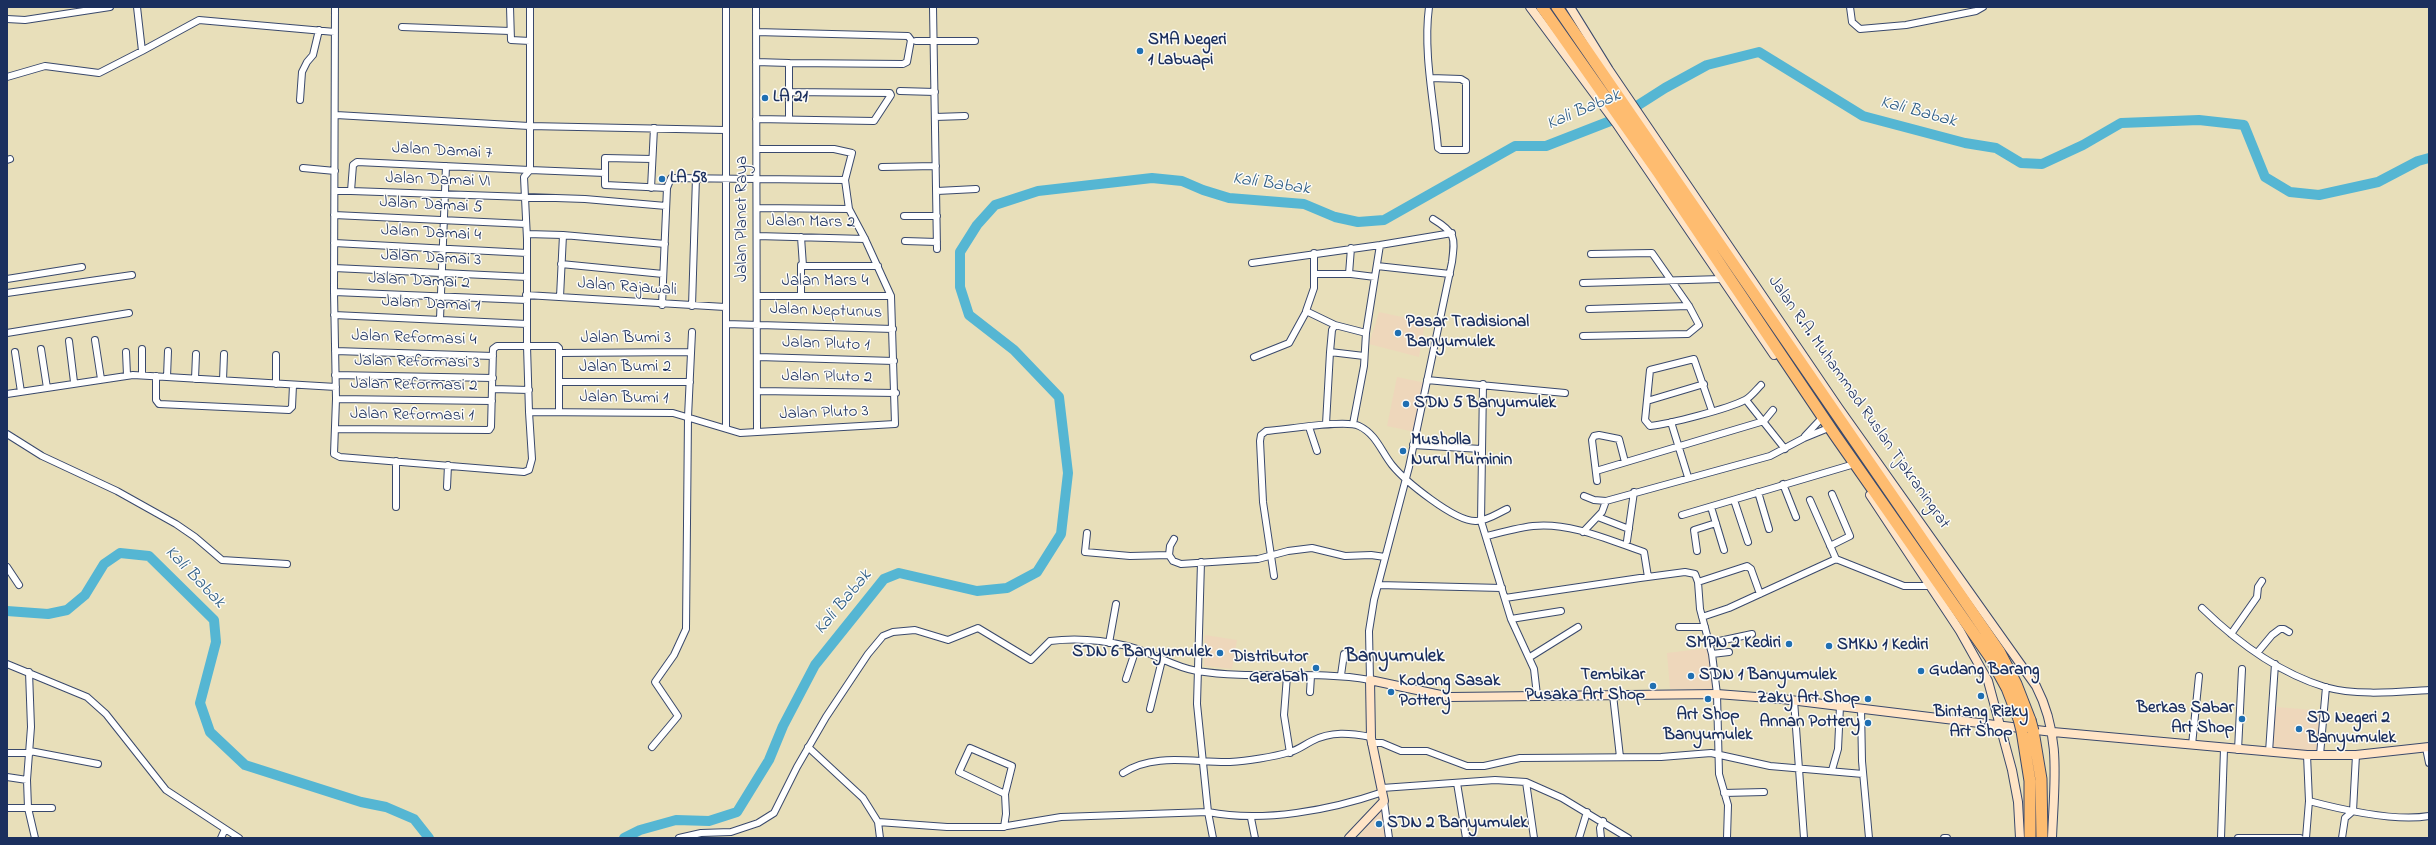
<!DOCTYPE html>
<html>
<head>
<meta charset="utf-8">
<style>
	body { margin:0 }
	#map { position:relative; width:2436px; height:845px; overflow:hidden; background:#e8dfba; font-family:"Indie Flower",sans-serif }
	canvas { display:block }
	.frame { position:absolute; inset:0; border:8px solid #1b2f5e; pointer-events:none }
</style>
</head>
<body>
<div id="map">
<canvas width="2436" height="845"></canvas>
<div class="frame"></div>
</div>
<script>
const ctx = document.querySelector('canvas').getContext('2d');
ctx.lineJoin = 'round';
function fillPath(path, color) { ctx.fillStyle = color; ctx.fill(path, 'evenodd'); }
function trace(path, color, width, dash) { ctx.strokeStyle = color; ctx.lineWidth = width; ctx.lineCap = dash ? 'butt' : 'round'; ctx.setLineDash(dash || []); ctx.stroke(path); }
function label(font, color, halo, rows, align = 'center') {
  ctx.font = font + ' "Indie Flower",sans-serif'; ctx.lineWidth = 3; ctx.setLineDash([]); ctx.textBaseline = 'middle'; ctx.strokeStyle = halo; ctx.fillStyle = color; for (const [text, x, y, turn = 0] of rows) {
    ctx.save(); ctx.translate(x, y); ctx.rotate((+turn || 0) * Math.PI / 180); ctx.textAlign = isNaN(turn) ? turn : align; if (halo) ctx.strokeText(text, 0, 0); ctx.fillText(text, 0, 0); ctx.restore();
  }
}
const built = new Path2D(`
	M 1379,312 L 1425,322 L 1419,357 L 1369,344 Z
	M 1397,377 L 1426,383 L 1415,432 L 1387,426 Z
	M 1205,635 L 1237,640 L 1232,669 L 1204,666 Z
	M 1709,648 L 1715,690 L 1670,689 L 1667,653 Z
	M 2276,707 L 2325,711 L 2321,752 L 2272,748 Z
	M 1385,804 L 1390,838 L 1358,838 Z`);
const river = new Path2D(`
	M 7,611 L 48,614 L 67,610 L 85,595 L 104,564 L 120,553 L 149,556 L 214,620 L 216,642 L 200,703 L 210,732 L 245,765 L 361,802 L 386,807 L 414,819 L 429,838
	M 624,838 L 640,830 L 676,820 L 709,821 L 737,812 L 769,760 L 783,726 L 815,665 L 884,579 L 899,573 L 977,591 L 1007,588 L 1037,572 L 1061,534 L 1068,473 L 1059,397 L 1014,350 L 969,315 L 960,287 L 960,252 L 977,225 L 995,205 L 1038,191 L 1152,178 L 1182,181 L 1203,190 L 1229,198 L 1304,204 L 1335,217 L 1358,222 L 1384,220 L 1515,146 L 1546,146 L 1618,118 L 1665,88 L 1707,65 L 1759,52 L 1863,116 L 1965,143 L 1996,148 L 2021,163 L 2042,164 L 2083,145 L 2121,123 L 2199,120 L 2244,125 L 2265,177 L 2290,192 L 2319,195 L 2378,182 L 2418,161 L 2429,158`);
const street = new Path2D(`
	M 510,7 L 511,40 L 530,41
	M 530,7 L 530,170 L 605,173
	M 726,7 L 726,427
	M 756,7 L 757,431
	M 933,7 L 937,249
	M 1429,7 C 1423,53 1434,102 1438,148 L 1441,150 L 1466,150 L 1466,82 L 1461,79 L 1431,78
	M 1850,7 L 1852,22 L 1860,29 L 1906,25 L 1976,11 L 1983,7
	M 7,19 L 25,20 L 110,7
	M 402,27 L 510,31
	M 756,32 L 908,36 L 911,40 L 907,62 L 903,64 L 789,63
	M 916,41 L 975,41
	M 142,51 L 199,20 L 335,32
	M 756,62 L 789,63 L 789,119
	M 7,77 L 45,66 L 99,73 L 142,51 L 137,7
	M 900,91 L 935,92
	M 300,100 L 302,72 L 307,62 L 313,55 L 319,30
	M 336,115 L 529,126 L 725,130
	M 935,117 L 965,116
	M 756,119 L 874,121 L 891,95 L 890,93 L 789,92
	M 652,159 L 605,158 L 605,185 L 667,188
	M 7,160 L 10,159
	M 882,167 L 936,166
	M 303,168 L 335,171
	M 530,170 L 524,177 L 527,239 L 527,346 L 557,346 L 559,348 L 559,411
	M 651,188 L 654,128
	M 335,191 L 351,191 L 353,165 L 357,162 L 530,170
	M 351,191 L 585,199 L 666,206
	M 937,191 L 976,189
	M 757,208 L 849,209
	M 334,215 L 526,224
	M 904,216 L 937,216
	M 527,234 L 563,235 L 665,244
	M 757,236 L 865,239
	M 801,237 L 803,266 L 878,266
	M 905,241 L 937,242
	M 334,243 L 527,253
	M 1314,253 L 1314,288 L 1306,311 L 1335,325
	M 1252,263 L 1380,245 L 1452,233
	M 561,264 L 663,274
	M 1377,266 L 1450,274
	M 334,268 L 527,277
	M 1314,274 L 1351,274 L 1375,277
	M 1349,274 L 1351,248
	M 7,279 L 82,267
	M 1583,283 L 1722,279
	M 334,292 L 335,7
	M 7,293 L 132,275
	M 526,295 L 725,307
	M 758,296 L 891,296
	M 801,296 L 801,265
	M 560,297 L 563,235
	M 527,300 L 334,292 L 336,399 L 334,454 L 340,457 L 524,472 L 529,470 L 532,459 L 529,412
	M 662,305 L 667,188 L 671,178 L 845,180
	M 692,306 L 696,177
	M 1589,309 L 1689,306
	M 334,315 L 527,324
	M 440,319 L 446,166
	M 726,324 L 893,329
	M 7,333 L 129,313
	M 1583,336 L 1688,334 L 1699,325 L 1689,306 L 1652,253 L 1591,254
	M 95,340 L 101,379
	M 69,341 L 74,382
	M 41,349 L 47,388
	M 142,349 L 142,375
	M 335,351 L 493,356
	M 15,352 L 21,392
	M 126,352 L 127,375
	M 1330,352 L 1332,330 L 1335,325 L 1366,333
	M 560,353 L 691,352
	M 758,357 L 894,361
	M 1254,357 L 1289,343 L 1306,312
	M 335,375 L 493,378
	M 156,376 L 156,400 L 159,404 L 289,410 L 292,407 L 293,385
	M 167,377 L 168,351
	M 195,379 L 196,354
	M 223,380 L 224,354
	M 1427,380 L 1565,393
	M 560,382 L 690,382
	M 276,384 L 276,355
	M 1483,384 L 1481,521 L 1511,619 L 1534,669 L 1537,695
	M 493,389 L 529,390
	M 758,391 L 896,393
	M 7,394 L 133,375 L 336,387
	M 336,399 L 492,401
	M 1746,400 L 1785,449
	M 1647,401 L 1704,384
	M 1712,411 L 1694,359 L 1650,370 L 1645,420 L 1650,426 C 1669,424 1728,409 1745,400 C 1751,397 1756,390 1761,385
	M 1671,422 L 1688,477
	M 1326,424 L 1330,352 L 1364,356
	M 1353,424 L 1364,366 L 1366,333 L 1380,245
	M 1309,427 L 1317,451
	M 335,429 L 489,430 L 491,427 L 493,349 L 497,346 L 527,346 L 529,412 L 673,413 L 740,433 L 895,424 L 891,296 L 865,239 L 849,209 L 845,180 L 852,153 L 834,149 L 757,149
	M 7,434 L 42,456 L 117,491 L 176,524 L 195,537 L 222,560 L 287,564
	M 1805,436 L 1820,420
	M 1413,445 L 1481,449
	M 1596,471 L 1764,421 L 1773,410
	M 1597,481 L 1592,440 L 1594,436 L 1599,435 L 1619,439 L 1625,462
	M 1783,484 L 1796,517
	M 447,487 L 448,465
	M 1758,492 L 1769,529
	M 1584,496 L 1594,500 L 1606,501 L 1770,456 L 1804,438 L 1826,429
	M 1734,500 L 1748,542
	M 1810,500 L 1836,559
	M 396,507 L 396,461
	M 1711,507 L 1724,550
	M 1682,515 L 1851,465
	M 1598,517 L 1629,529
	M 1583,532 L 1602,512 L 1606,501
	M 1087,533 L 1085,552 L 1130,556 L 1169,555 L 1173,561 L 1181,564 L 1258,559 L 1288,551 L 1312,548 L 1345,556 L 1371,555 L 1385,557
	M 1487,536 C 1502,532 1517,528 1533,526 C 1570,522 1609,540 1644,552 L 1648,577
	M 1627,541 L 1634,492
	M 1830,546 L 1850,536 L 1832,494
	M 1697,551 L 1694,530 L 1716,523
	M 1169,555 L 1170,546 L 1174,539
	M 1201,562 L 1197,704 L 1208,812 C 1263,823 1331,810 1383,792
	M 7,567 L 19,585
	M 1274,576 L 1263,502 L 1260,441 L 1261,435 L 1266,431 C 1285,430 1346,419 1359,426 C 1376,434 1381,451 1392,465 C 1405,481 1455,522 1476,521 C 1487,521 1498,513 1507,509
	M 1698,582 L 1747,566 L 1751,569 L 1760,594
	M 1378,585 L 1502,588
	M 1505,598 L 1640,578 L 1685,572 L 1695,574 L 1698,582 L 1700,609 L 1712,654 L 1717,694 L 1719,774 L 1728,805 L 1727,838
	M 2202,608 C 2236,641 2279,673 2325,687 C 2357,696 2396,692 2429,690
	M 1702,617 L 1729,608 L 1836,559 L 1904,586 L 1930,586
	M 1511,619 L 1561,611
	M 1679,627 L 1705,627
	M 2231,634 L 2257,597 L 2258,587 L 2262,581
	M 1109,643 L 1116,604
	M 1710,643 L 1752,634
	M 2257,653 L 2272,635 L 2280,629 L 2284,629 L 2289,632
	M 1712,654 L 1729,652
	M 1530,657 L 1578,627
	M 7,664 L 87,697 L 106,714 L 166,790 L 239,838
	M 29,672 L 31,727 L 27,780 L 28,808 L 35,838
	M 1341,675 L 1344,654
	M 1287,676 L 1284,715 L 1290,753
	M 1126,679 L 1136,649
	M 1310,692 L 1311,676
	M 1613,695 L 1620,757
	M 1794,700 L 1804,838
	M 1861,708 L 1862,761 L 1869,838
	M 1150,709 L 1162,660
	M 1371,743 L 1382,743 L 1401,751 L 1427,751 L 1467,766 L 1484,766 L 1520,758 L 1661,757 L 1711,753 L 1770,766 L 1863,774
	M 2192,745 L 2199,676
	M 652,747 L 678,716 L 655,682 L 674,655 L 686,629 L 688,417 L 692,332
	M 808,747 L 863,798 L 878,822 L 947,827 L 1001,827 L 1061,817 L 1208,812 L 1213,838
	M 2426,748 L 2429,763
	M 2238,750 L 2242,669
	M 30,751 L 98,764
	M 2269,752 L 2275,664
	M 7,753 L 30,753
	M 2320,755 L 2326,687
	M 1832,770 L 1838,749 L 1840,706
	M 1123,773 C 1154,752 1195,763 1230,762 C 1247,761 1273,757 1290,752 C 1298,750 1304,745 1312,741 C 1331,731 1350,733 1371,737
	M 7,777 L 27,780
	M 1526,782 L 1534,838
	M 1457,783 L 1466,838
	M 1382,788 L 1495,780 L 1526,782 L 1562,798 L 1628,838
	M 1724,793 L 1764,792
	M 1384,801 L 1389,838
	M 2309,801 C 2343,810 2394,822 2429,816
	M 7,808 L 52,808
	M 2353,811 L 2356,755
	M 1251,818 L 1255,838
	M 878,822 L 880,838
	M 1004,827 L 1006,814 L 1005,794 L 1012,766 L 970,748 L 959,772 L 1005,794
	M 221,838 L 225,829
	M 679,838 L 701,833 L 731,832 L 758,823 L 774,813 L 797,767 L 826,717 L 868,654 L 883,636 L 893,632 L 915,630 L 948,640 L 978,628 L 1031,660 L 1050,641 C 1081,637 1119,641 1148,653 C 1165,660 1179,668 1197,671 C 1254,680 1313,670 1370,680 L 1369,631 L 1374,600 L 1409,467 L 1452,262 C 1455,237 1456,233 1433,219
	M 1579,838 L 1587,812
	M 1601,838 L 1600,828 L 1603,821
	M 1944,838 L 1947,838
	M 2221,838 L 2224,749
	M 2238,838 L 2300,838
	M 2306,838 L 2309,801 L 2307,755
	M 2342,838 L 2345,818 L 2353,811`);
const secondary = new Path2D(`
	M 1530,7 L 1616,123 L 1774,355
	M 1570,7 L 1609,70 L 1838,407 L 2036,686 C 2062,736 2054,784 2052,838
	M 1870,495 L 1960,631 L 1988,681 L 2012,770 L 2018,802 L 2020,838
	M 1349,838 L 1384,801 L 1371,738 L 1370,680 L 1450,697 L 1717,694 L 1782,699 L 2053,732 L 2307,755 L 2356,755 L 2429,747`);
const highway = new Path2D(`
	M 1542,7 L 1658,172 L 1835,435 L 1990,657 L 2007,688 L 2019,719
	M 1557,7 L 1999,651 L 2016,684 L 2030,720
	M 2022,731 L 2030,781 L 2030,838
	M 2033,731 L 2041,779 L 2042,838`);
const highwayBridge = new Path2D(`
	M 2019,719 L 2022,731
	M 2030,720 L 2033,731`);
const markers = [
	[1140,51,4,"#1f6fb2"],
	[765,98,4,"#1f6fb2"],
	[662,179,4,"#1f6fb2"],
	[1398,333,4,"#1f6fb2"],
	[1406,404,4,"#1f6fb2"],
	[1403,451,4,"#1f6fb2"],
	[1789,644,4,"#1f6fb2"],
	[1829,646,4,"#1f6fb2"],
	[1220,653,4,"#1f6fb2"],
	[1316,668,4,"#1f6fb2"],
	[1921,671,4,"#1f6fb2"],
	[1691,676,4,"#1f6fb2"],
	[1653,686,4,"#1f6fb2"],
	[1391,692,4,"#1f6fb2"],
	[1981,696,4,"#1f6fb2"],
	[1708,699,4,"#1f6fb2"],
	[1868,699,4,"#1f6fb2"],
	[2242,719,4,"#1f6fb2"],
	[1868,723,4,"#1f6fb2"],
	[2299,729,4,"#1f6fb2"],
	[1379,824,4,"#1f6fb2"]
];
const poiNames = [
	["SMA Negeri",1148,41],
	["1 Labuapi",1148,61],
	["LA 21",773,98],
	["LA 58",670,179],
	["Pasar Tradisional",1406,323],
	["Banyumulek",1406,343],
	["SDN 5 Banyumulek",1414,404],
	["Musholla",1411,441],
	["Nurul Mu'minin",1411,461],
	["SMPN 2 Kediri",1781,644,"right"],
	["SMKN 1 Kediri",1837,646],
	["SDN 6 Banyumulek",1212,653,"right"],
	["Distributor",1308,658,"right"],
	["Gerabah",1308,678,"right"],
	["Gudang Barang",1929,671],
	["Tembikar",1645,676,"right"],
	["Pusaka Art Shop",1645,696,"right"],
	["SDN 1 Banyumulek",1699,676],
	["Kodong Sasak",1399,682],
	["Pottery",1399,702],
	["Zaky Art Shop",1860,699,"right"],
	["Berkas Sabar",2234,709,"right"],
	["Art Shop",2234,729,"right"],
	["Bintang Rizky",1981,713,"center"],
	["Art Shop",1981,733,"center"],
	["Art Shop",1708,716,"center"],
	["Banyumulek",1708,736,"center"],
	["SD Negeri 2",2307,719],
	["Banyumulek",2307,739],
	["Annan Pottery",1860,723,"right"],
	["SDN 2 Banyumulek",1387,824]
];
const streetNames = [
	["Jalan Damai 7",442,152,3],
	["Jalan Damai VI",438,181,2],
	["Jalan Damai 5",431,206,3],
	["Jalan Planet Raya",743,219,-90],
	["Jalan Mars 2",811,223,1],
	["Jalan Damai 4",431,234,3],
	["Jalan Damai 3",431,259,3],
	["Jalan Damai 2",419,282,3],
	["Jalan Mars 4",825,282],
	["Jalan Rajawali",627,288,4],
	["Jalan Damai 1",431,305,3],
	["Jalan Neptunus",826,312,2],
	["Jalan Reformasi 4",414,339,2],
	["Jalan Bumi 3",626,339],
	["Jalan Pluto 1",826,345,2],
	["Jalan Reformasi 3",417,363,1],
	["Jalan Bumi 2",625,368],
	["Jalan Pluto 2",827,378,1],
	["Jalan Reformasi 2",414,386,1],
	["Jalan Bumi 1",624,399,1],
	["Jalan R.A. Muhammad Ruslan Tjakraningrat",1858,403,55],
	["Jalan Pluto 3",824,414,-2],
	["Jalan Reformasi 1",412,416,1]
];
const waterNames = [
	["Kali Babak",1584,111,-23],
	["Kali Babak",1918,113,15],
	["Kali Babak",1271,185,8],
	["Kali Babak",194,578,46],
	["Kali Babak",844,603,-50]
];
const quarterNames = [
	["Banyumulek",1395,658]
];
fillPath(built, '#eed7bb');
trace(river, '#55b6d3', 10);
trace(street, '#3a496c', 8);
trace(secondary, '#3a496c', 10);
trace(highway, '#3a496c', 13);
trace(street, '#fff', 6);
trace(secondary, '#ffe4c6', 8);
trace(highway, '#febc70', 11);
trace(highwayBridge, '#3a496c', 13, []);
trace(highwayBridge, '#febc70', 11);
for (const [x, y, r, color] of markers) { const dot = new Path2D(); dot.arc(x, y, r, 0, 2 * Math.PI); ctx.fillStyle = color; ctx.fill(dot); trace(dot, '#fdfcf7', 1.5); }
label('bold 17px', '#1b2f5e', '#fdfcf7', poiNames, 'left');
label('17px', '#1b2f5e', '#fdfcf7', streetNames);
label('italic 18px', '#2f5e87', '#fdfcf7', waterNames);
label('bold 19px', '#1b2f5e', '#fdfcf7', quarterNames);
</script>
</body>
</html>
